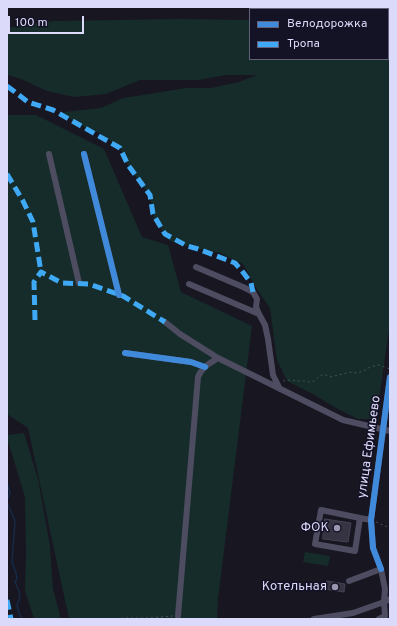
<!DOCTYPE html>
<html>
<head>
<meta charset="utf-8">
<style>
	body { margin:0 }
	#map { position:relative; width:397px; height:626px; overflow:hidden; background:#181621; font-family:Overpass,sans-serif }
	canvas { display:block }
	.frame { position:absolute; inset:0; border:8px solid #dcdafb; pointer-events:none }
	.legend { position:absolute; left:249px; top:8px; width:140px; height:52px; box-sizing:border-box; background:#141225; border:1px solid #64627b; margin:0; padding:5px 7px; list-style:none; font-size:12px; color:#dcdafb }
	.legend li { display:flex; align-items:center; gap:8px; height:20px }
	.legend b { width:20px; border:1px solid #64627b }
	.scale { position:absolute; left:8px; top:16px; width:76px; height:18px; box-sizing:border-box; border:2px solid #dcdafb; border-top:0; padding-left:5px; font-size:12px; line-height:14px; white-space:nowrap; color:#dcdafb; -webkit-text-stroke:3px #141225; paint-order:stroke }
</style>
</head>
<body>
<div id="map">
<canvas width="397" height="626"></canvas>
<div class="frame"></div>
<ul class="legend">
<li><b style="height:5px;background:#408adc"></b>Велодорожка</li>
<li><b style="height:5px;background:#3fa9f5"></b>Тропа</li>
</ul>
<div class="scale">100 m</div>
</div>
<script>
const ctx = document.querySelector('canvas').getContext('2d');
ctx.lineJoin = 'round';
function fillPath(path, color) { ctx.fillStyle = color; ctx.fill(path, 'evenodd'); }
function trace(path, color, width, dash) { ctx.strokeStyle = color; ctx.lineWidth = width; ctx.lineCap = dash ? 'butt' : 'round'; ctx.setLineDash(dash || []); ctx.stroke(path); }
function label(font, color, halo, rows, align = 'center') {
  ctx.font = font + ' Overpass,sans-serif'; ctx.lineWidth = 3; ctx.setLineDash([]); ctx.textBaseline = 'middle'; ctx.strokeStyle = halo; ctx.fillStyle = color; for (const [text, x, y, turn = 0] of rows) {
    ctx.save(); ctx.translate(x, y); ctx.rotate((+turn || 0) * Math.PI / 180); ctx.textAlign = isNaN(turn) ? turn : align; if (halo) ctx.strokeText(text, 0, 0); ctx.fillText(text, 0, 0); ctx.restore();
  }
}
const green = new Path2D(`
	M 178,19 L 250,20 L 250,59 L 388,59 L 388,22 L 390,22 L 390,323 L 376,419 L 358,419 L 336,408 L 313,394 L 287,381 L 277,360 L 270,308 L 258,291 L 243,264 L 220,253 L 190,247 L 170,241 L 154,220 L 150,195 L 130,170 L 120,148 L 100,133 L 86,128 L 60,113 L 73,111 L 101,108 L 123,98 L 149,94 L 186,88 L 211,88 L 239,82 L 257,75 L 226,75 L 198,80 L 140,80 L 106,94 L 74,97 L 47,91 L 21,79 L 7,75 L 7,28 L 54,21 Z
	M 7,115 L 36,115 L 104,149 L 142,237 L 168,245 L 181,292 L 252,326 L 218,599 L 217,619 L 69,619 L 28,428 L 7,414 Z
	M 24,433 L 38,479 L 50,546 L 53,589 L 61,619 L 34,619 L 25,590 L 26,554 L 25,497 L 7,438 L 7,435 Z
	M 305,552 L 330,556 L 328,566 L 303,562 Z`);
const stream = new Path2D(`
	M 7,483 L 10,493 L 7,500
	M 7,503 L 10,509 L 15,521 L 12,562 L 16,573 L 17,579 L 15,582 L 19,591 L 20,598 L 17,605 L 19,613 L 22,619`);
const building = new Path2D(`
	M 325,519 L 351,523 L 348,542 L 323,539 Z
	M 327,581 L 345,584 L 344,592 L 325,589 Z`);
const path = new Path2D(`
	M 283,381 L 289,380 L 297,381 L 304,381 L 309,382 L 314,381 L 321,375 L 325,375 L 330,377 L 351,372 L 358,373 L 365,370 L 370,367 L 379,365 L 390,369
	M 376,522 L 390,528
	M 96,619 L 126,618 L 147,618 L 173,616`);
const minor = new Path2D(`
	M 49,154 L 79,283
	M 84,154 L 119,295
	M 196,267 L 243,287 L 253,292 L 257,299 L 256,307 L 259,314
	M 189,284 L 259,314 L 265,325 L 268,339 L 273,375 L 280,389
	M 165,322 L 180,334 L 218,358 L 343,420 L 390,431
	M 125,353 L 191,362 L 205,367
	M 360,518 L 321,510 L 315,544 L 355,551 L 360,518 L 371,520
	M 349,581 L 381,569
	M 178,616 L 198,377 C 201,368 210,363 218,358
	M 314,619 L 353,613 L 384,602 L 385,589 L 381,569 L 373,548 L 371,520 L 390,377
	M 379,619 L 385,616 L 384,602 L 390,599`);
const quiet = new Path2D(`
	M 7,86 L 28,102 L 53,110 L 120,148 L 128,165 L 150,195 L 153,214 L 165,234 L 187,246 L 198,249 L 235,263 L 242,271 L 251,283 L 253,292
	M 7,174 L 23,201 L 33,222 L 41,272
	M 35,320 L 34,282 L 41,272 L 62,283 L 89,284 L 123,296 L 165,322
	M 7,600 L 11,619`);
const cycleway = new Path2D(`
	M 84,154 L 119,295
	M 125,353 L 191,362 L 205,367
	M 381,569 L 373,548 L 371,520 L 390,377`);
const markers = [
	[337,528,4,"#9795af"],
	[335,587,4,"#9795af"]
];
const streetNames = [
	["улица Ефимьево",370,447,-82]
];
const poiNames = [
	["ФОК",329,528],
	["Котельная",327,587]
];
fillPath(green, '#162c2b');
trace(stream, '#162b47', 1.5);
fillPath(building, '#363442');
trace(building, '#454354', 1);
trace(path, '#47525c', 1, [2, 3]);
trace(minor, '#4d4c60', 6);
trace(quiet, '#3fa9f5', 5, [10, 5]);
trace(cycleway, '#408adc', 6);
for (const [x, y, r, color] of markers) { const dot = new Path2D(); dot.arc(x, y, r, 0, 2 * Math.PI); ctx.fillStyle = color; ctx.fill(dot); trace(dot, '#141225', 1.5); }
label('13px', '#dcdafb', '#141225', streetNames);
label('13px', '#dcdafb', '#141225', poiNames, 'right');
</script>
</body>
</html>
